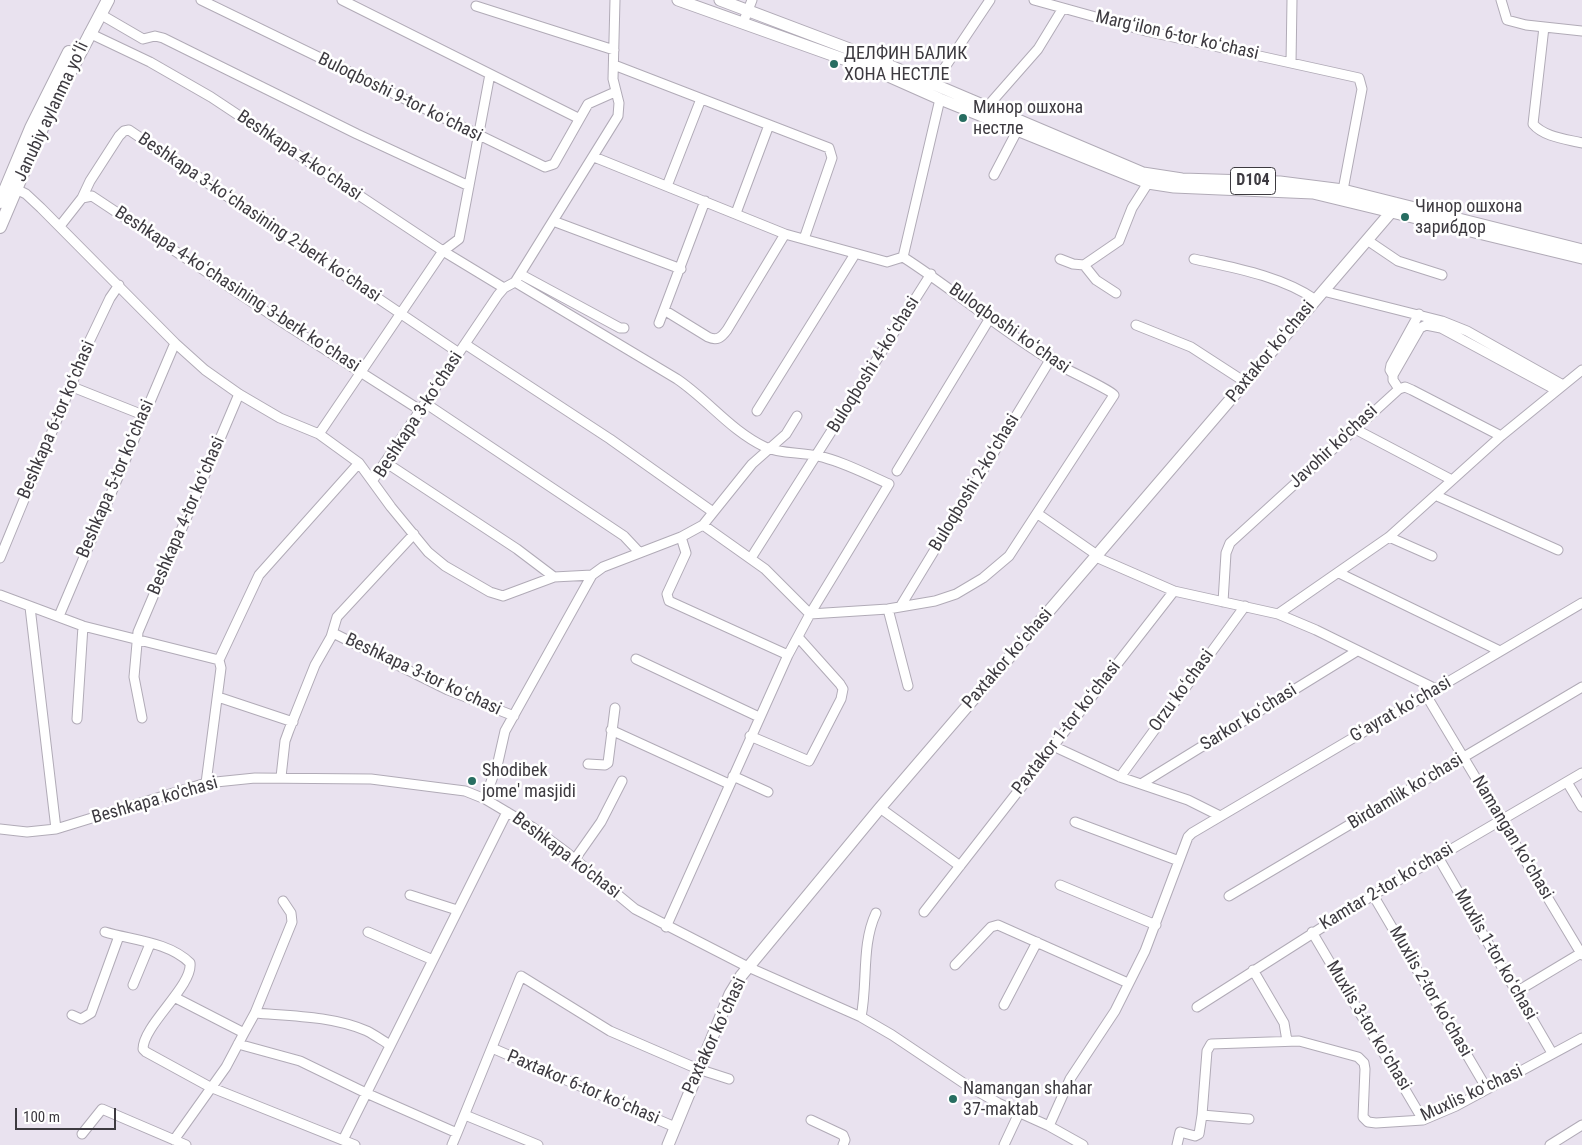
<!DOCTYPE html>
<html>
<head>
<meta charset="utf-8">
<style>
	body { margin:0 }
	#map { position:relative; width:1582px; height:1145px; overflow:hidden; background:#e9e2ef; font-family:"Roboto Condensed",sans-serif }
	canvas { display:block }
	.scale { position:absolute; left:15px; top:1108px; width:101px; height:22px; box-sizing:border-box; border:2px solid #3d3a40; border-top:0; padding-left:6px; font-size:15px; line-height:18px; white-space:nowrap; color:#3d3a40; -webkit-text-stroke:4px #fff; paint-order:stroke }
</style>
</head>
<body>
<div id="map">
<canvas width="1582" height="1145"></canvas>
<div class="scale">100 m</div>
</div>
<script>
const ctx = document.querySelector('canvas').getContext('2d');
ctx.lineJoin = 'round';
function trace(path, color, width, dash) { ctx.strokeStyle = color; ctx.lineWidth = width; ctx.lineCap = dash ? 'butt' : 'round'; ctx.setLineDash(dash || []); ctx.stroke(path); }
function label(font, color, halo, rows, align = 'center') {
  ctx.font = font + ' "Roboto Condensed",sans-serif'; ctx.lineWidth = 5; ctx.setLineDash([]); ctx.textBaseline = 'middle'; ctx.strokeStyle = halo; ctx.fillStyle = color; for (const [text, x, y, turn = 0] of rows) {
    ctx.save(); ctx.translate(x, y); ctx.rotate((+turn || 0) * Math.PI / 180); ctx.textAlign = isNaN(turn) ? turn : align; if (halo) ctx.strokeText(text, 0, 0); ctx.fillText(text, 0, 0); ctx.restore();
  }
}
const minor = new Path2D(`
	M 201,0 L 545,167 L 554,164 L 588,104 L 615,92
	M 342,0 L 578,118
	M 1034,0 L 1146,31 L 1359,78 L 1362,89 L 1343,190
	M 1501,0 L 1507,20 L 1526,25 L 1582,31
	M 476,6 L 614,50
	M 100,14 L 143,39 L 155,36 L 163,38 L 357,134 L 469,186
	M 743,23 L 752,0
	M 1544,27 L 1533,124 C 1544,137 1566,139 1582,143
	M 89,33 L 150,62 L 211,97 L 443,251 L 504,288
	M 1291,63 L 1292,0
	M 614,65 L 829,148 L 832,158 L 804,239
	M 933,85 L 990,0
	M 987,107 L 1038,49 L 1063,8
	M 594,157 L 785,234 L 887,262 L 903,257
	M 994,175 L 1017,131
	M 667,186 L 701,99
	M 16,189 L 26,194 L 41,208 L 175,343 L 205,370 L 239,394 L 280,418 L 319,434 L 359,463 L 391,507 L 428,552 L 445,566 L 490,592 L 503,596 L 554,577 L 592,575 L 603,567 L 681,537 L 703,525 L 752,464 L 786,434 L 797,416
	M 82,198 L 90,181 L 119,136 L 124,131 L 129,130 L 459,353
	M 736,213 L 769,125
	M 553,221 L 681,269
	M 60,226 L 82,198 L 92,196 L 285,324 L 420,410
	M 1367,240 L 1398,261 L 1442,275
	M 903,257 L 940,99
	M 1060,259 L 1073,264 L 1084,265 L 1119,241 L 1132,208 L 1148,183
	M 1194,259 C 1235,268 1281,276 1316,300
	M 1084,265 L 1096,280 L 1116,293
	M 520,274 L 620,328 L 624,328
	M 515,282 L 677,379 C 708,400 731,431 765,447 C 780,454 801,452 818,456 C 842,461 866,474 889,484 L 810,614 L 788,655 L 666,927
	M 1323,291 L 1442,321 L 1467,331 L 1563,385
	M 664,310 L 708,337 C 717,341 721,338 727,330 L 785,234
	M 659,323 L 705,201
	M 1136,325 L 1191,347 L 1245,382
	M 465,344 L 610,439 L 713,512
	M 1393,375 L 1390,370 L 1391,365 L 1419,314
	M 70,386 L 143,415
	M 1399,389 L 1393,380 L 1393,375 L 1420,328 L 1426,325 L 1441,328 L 1556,390
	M 425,403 L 624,536 L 639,552
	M 757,411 L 855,254
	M 1355,429 L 1452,480
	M 319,434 L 443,251 L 459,239 L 490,74
	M 385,462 L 517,549 L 554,577
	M 897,471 L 990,318
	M 373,480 L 498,295 L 504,288 L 515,282 L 618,116 L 619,103 L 613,79 L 615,0
	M 1437,496 L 1558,550
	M 1038,514 L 1097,555
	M 703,525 L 765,569 L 810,614 L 888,609 L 935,601 L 956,594 L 983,578 L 1009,556 L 1114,395 C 1111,390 1067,370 1057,364 C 1004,333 956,291 903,257
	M 681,537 L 686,553 L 667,594 L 669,601 L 788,655
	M 1389,537 L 1432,556
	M 1096,557 L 1174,591 L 1278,614 L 1316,630 L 1436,689
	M 0,558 L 89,342 L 110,298 L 119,285
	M 751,558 L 931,274
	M 1339,573 L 1500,651
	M 0,595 L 83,626 L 219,660
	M 1223,602 L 1226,553 L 1230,543 L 1399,389 L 1405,387 L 1412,390 L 1501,436
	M 30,607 L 56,829
	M 900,607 L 1050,360
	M 888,609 L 908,686
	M 1278,614 L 1389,537 L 1501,436 L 1582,370
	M 59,616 L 175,343
	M 333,633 L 448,690 L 514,716
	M 636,659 L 759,717
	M 1426,695 L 1582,955
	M 218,697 L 293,722
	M 142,718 L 134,677 L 138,632 L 239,394
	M 77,719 L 83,626
	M 611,730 L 729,784
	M 750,736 L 809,761 L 841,699 L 843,689 L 840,684 L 798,637
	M 1053,746 L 1120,777 L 1188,800 L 1220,816
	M 588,764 L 605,765 L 608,763 L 615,708
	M 733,776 L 768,792
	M 281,777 L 285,741 L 289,730 L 315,665 L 331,637 L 337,617 L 414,534
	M 1120,777 L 1245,606
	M 1567,782 L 1582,807
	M 206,783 L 221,668 L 219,660 L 259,575 L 359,463
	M 1141,784 L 1357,651
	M 485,799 L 498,762 L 505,731 L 592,575
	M 880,808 L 960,866
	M 1075,822 L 1179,861
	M 0,829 L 27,832 L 56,829 L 206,783 L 255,778 L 371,779 L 465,791 L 485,799 L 532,827 L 566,852 L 635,909 L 748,967 L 861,1017 L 892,1035 L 965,1084 L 998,1103 L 1049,1126 L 1083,1145
	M 1438,857 L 1552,1053
	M 575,859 L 601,822 L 622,781
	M 1060,885 L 1156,925
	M 410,895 L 457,910
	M 1373,895 L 1487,1089
	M 1229,896 L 1582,687
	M 924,912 L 1174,591
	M 105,932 C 132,940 169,942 190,963 C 193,986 143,1025 143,1049 L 146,1052 L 210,1087 L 355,1145
	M 368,932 L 433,960
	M 1312,932 L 1423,1120
	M 955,965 L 991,927 L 998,925 L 1128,983
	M 1253,970 L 1284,1023 L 1287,1041
	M 133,985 L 150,944
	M 1516,992 L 1581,953
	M 174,997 L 244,1033
	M 1004,1005 L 1037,942
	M 1197,1007 L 1373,895 L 1582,773
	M 255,1013 C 291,1016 333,1016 367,1031 C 375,1035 383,1041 390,1045
	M 72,1015 L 81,1019 L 91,1013 L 119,936
	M 861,1017 C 868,983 861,945 876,913
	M 238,1044 L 300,1061 L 366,1093 L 457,1133 L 521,976 L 610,1031 L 698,1069 L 729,1079
	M 492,1048 L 675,1127
	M 465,1115 L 538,1145
	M 1249,1119 L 1202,1115 L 1207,1051 L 1211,1044 L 1299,1041 L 1358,1057 L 1364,1063 L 1365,1069 L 1363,1117 L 1368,1122 L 1376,1123 L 1423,1120 L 1456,1106 L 1582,1038
	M 811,1120 L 843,1135 L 845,1140 L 843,1145
	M 1049,1126 L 1070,1079 L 1115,1011 L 1145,951 L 1188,837 L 1192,833 L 1582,603
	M 82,1134 L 102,1109 L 186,1145
	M 174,1140 L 226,1067 L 244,1033 L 255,1013 L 292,922 L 291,913 L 283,901
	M 343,1140 L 507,812
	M 452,1145 L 457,1133
	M 1004,1145 L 1019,1113
	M 1177,1145 L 1180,1132 L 1195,1136 L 1199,1134 L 1202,1115
	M 1550,1145 L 1582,1125`);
const major = new Path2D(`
	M 678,0 L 877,71 L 940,99 L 1148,183 L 1174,187 L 1313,193 L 1582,258
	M 720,0 L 860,53 L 1143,173 L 1182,179 L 1280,182 L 1343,190 L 1582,250
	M 668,1145 L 730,994 L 741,976 L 880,808 L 1392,211 L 1395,203`);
const highway = new Path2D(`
	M 0,202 L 31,128 L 69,52
	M 0,227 L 49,112 L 108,0`);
const markers = [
	[834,64,5,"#276d61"],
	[963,118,5,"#276d61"],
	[1405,217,5,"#276d61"],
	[472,781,5,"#276d61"],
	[953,1099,5,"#276d61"]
];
const shields = [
	[1253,181,45]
];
const shieldNames = [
	["D104",1253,181]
];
const streetNames = [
	["Margʻilon 6-tor koʻchasi",1177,36,13],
	["Buloqboshi 9-tor koʻchasi",400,98,26],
	["Janubiy aylanma yoʻli",52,112,-65],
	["Beshkapa 4-koʻchasi",299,156,34],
	["Beshkapa 3-koʻchasining 2-berk koʻchasi",259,218,34],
	["Beshkapa 4-koʻchasining 3-berk koʻchasi",237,290,33],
	["Buloqboshi koʻchasi",1009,329,35],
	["Paxtakor koʻchasi",1271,352,-50],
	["Buloqboshi 4-koʻchasi",874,365,-58],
	["Beshkapa 3-koʻchasi",419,415,-57],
	["Beshkapa 6-tor koʻchasi",57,420,-67],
	["Javohir ko'chasi",1334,447,-43],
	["Beshkapa 5-tor koʻchasi",116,479,-67],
	["Buloqboshi 2-koʻchasi",975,483,-59],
	["Beshkapa 4-tor koʻchasi",187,516,-67],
	["Paxtakor koʻchasi",1008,659,-49],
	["Beshkapa 3-tor koʻchasi",423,675,25],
	["Orzu koʻchasi",1182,691,-54],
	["Gʻayrat koʻchasi",1401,710,-30],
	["Sarkor koʻchasi",1249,718,-32],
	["Paxtakor 1-tor koʻchasi",1067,728,-52],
	["Birdamlik koʻchasi",1406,792,-31],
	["Beshkapa ko'chasi",155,801,-16],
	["Namangan koʻchasi",1512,838,59],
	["Beshkapa ko'chasi",566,856,37],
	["Kamtar 2-tor koʻchasi",1387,887,-31],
	["Muxlis 1-tor koʻchasi",1495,955,60],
	["Muxlis 2-tor koʻchasi",1430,992,60],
	["Muxlis 3-tor koʻchasi",1368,1026,59],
	["Paxtakor koʻchasi",715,1036,-65],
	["Paxtakor 6-tor koʻchasi",583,1088,23],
	["Muxlis koʻchasi",1472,1094,-25]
];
const poiNames = [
	["ДЕЛФИН БАЛИК",844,54],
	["ХОНА НЕСТЛЕ",844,75],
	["Минор ошхона",973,108],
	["нестле",973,129],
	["Чинор ошхона",1415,207],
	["зарибдор",1415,228],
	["Shodibek",482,771],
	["jome' masjidi",482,792],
	["Namangan shahar",963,1089],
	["37-maktab",963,1110]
];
trace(minor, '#b1abb7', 11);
trace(major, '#b1abb7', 13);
trace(highway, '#b1abb7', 14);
trace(minor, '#fff', 9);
trace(major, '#fff', 11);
trace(highway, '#fff', 12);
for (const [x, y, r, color] of markers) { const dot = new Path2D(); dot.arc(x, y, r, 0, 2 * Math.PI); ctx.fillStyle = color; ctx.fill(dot); trace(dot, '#fff', 2); }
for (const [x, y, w] of shields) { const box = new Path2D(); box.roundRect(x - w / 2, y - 13.5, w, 27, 4); ctx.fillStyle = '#fff'; ctx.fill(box); trace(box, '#3d3a40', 1); }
label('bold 16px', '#3d3a40', null, shieldNames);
label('18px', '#3d3a40', '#fff', streetNames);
label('18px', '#3d3a40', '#fff', poiNames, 'left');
</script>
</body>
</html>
